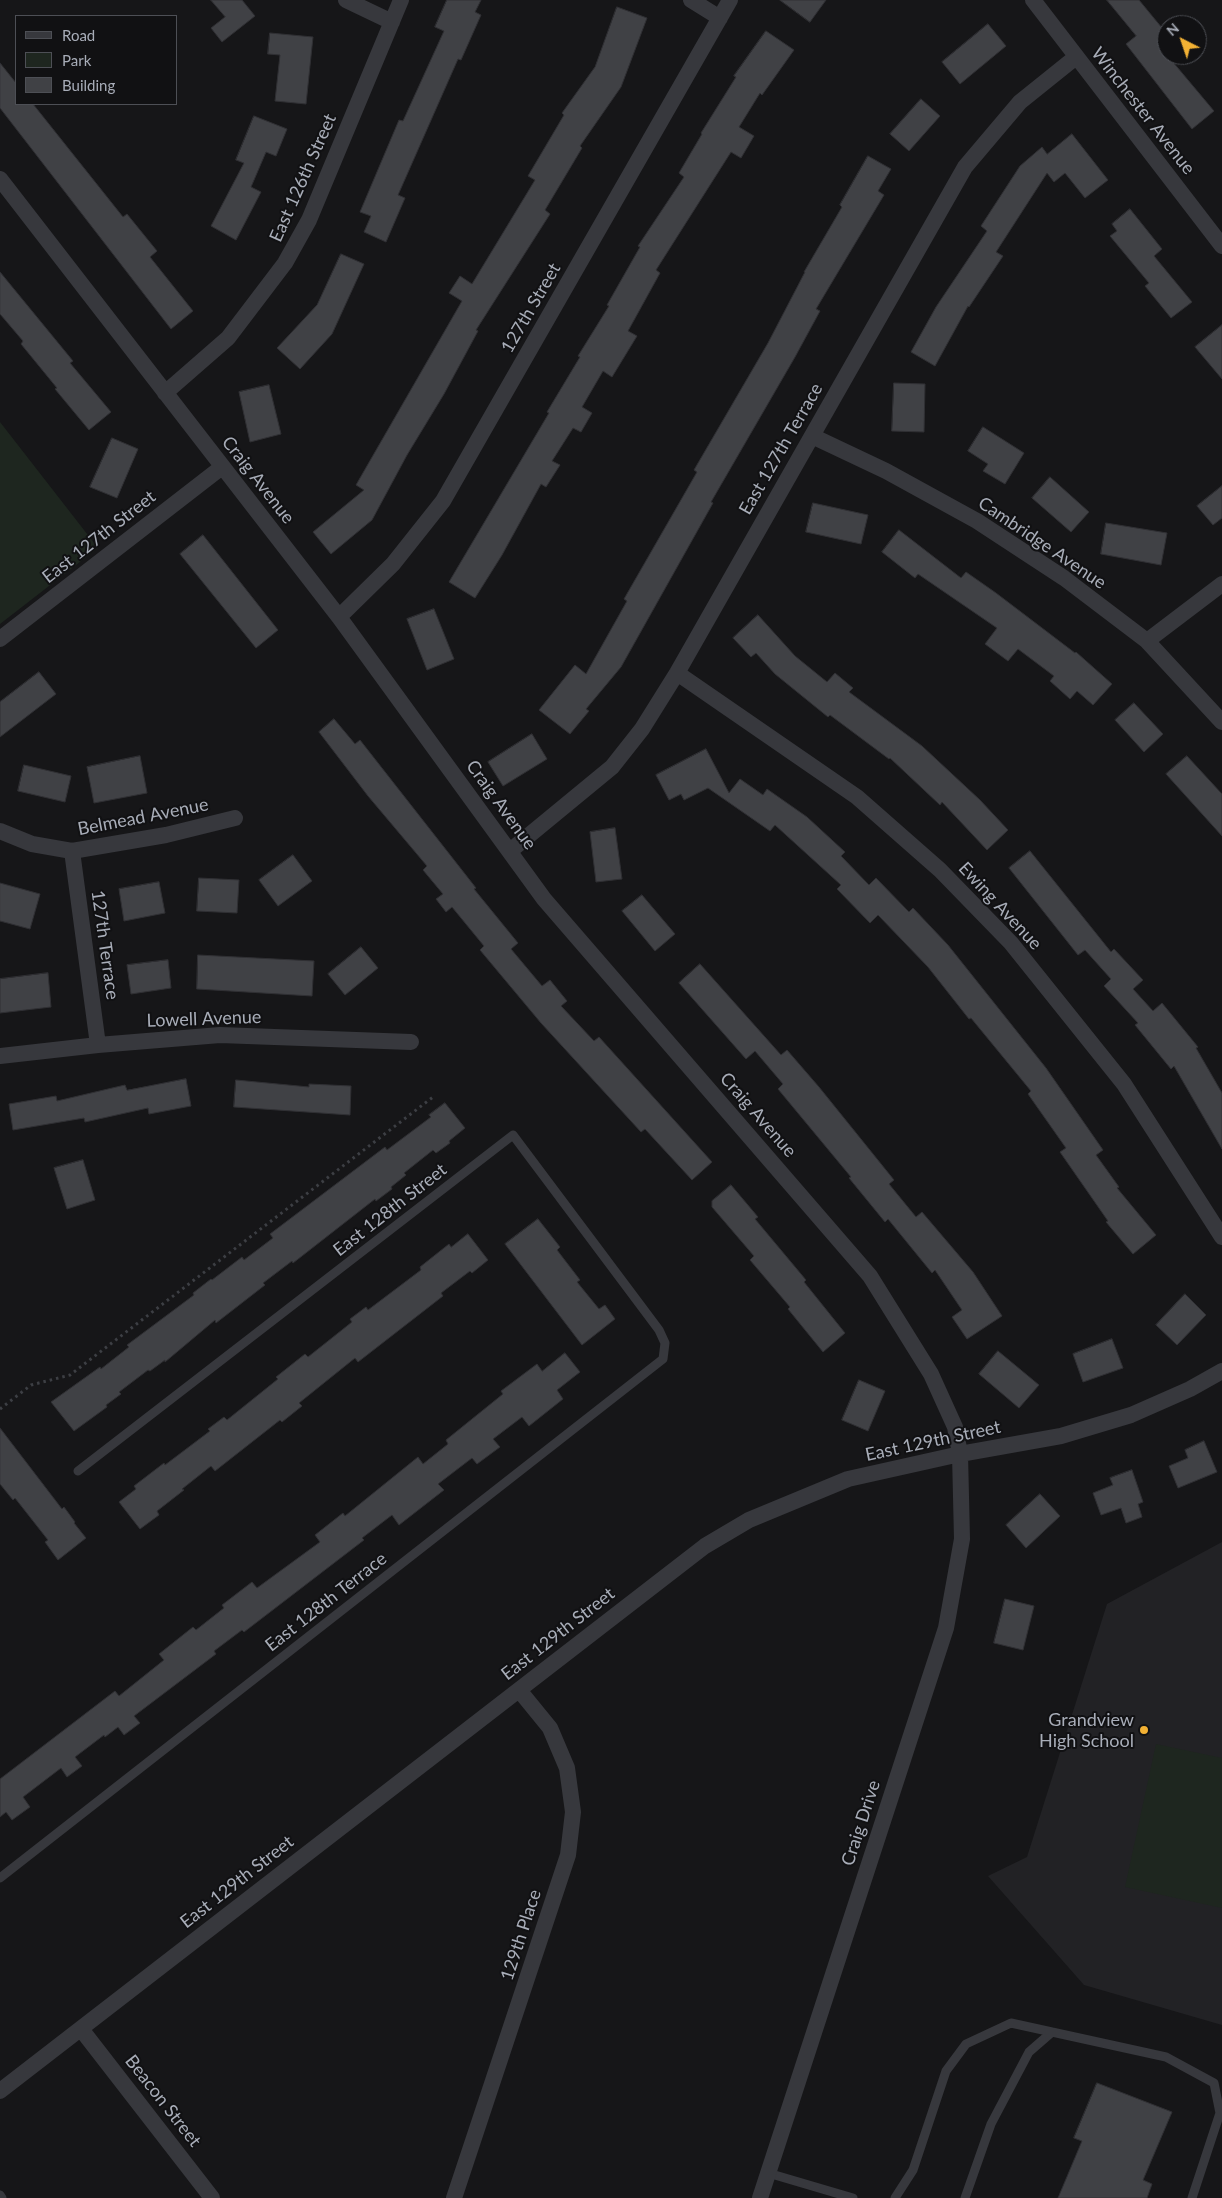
<!DOCTYPE html>
<html>
<head>
<meta charset="utf-8">
<style>
	body { margin:0 }
	#map { position:relative; width:1222px; height:2198px; overflow:hidden; background:#161618; font-family:Lato,sans-serif }
	canvas { display:block }
	.legend { position:absolute; left:15px; top:15px; width:162px; height:90px; box-sizing:border-box; background:#111113; border:1px solid #4d4f55; margin:0; padding:6px 9px; list-style:none; font-size:15px; color:#a8adb8 }
	.legend li { display:flex; align-items:center; gap:10px; height:25px }
	.legend b { width:25px; border:1px solid #4d4f55 }
	.north { position:absolute; left:1157px; top:15px; width:50px; height:50px; box-sizing:border-box; background:#111113; border:1px solid #4d4f55; border-radius:50%; rotate:319deg; font-size:14px; font-weight:700; line-height:20px; text-align:center; color:#a8adb8 }
	.north::after { content:''; display:block; margin:auto; width:18px; height:22px; background:#f2b134; clip-path:polygon(50% 0,100% 100%,50% 72%,0 100%) }
</style>
</head>
<body>
<div id="map">
<canvas width="1222" height="2198"></canvas>
<ul class="legend">
<li><b style="height:6px;background:#37383d"></b>Road</li>
<li><b style="height:14px;background:#1e261f"></b>Park</li>
<li><b style="height:14px;background:#404145"></b>Building</li>
</ul>
<div class="north">N</div>
</div>
<script>
const ctx = document.querySelector('canvas').getContext('2d');
ctx.lineJoin = 'round';
function fillPath(path, color) { ctx.fillStyle = color; ctx.fill(path, 'evenodd'); }
function trace(path, color, width, dash) { ctx.strokeStyle = color; ctx.lineWidth = width; ctx.lineCap = dash ? 'butt' : 'round'; ctx.setLineDash(dash || []); ctx.stroke(path); }
function label(font, color, halo, rows, align = 'center') {
  ctx.font = font + ' Lato,sans-serif'; ctx.lineWidth = 4; ctx.setLineDash([]); ctx.textBaseline = 'middle'; ctx.strokeStyle = halo; ctx.fillStyle = color; for (const [text, x, y, turn = 0] of rows) {
    ctx.save(); ctx.translate(x, y); ctx.rotate((+turn || 0) * Math.PI / 180); ctx.textAlign = isNaN(turn) ? turn : align; if (halo) ctx.strokeText(text, 0, 0); ctx.fillText(text, 0, 0); ctx.restore();
  }
}
const built = new Path2D(`
	M 1222,1542 L 1222,2025 L 1084,1985 L 988,1876 L 1027,1857 L 1107,1604 Z`);
const green = new Path2D(`
	M 0,422 L 98,548 L 0,624 Z
	M 1156,1744 L 1222,1758 L 1222,1908 L 1125,1887 Z`);
const building = new Path2D(`
	M 211,0 L 242,0 L 255,16 L 222,42 L 211,28 L 225,17 Z
	M 447,0 L 481,0 L 475,12 L 481,15 L 461,60 L 458,59 L 398,195 L 405,198 L 386,242 L 364,232 L 371,216 L 360,212 L 399,120 L 403,121 L 444,31 L 435,27 Z
	M 780,0 L 826,0 L 810,22 Z
	M 1107,0 L 1139,0 L 1167,34 L 1167,55 L 1214,111 L 1192,129 L 1126,44 L 1136,36 Z
	M 617,7 L 647,18 L 621,87 L 580,146 L 582,148 L 545,210 L 550,214 L 476,330 L 478,331 L 444,394 L 407,455 L 372,520 L 331,554 L 313,532 L 364,490 L 356,485 L 462,301 L 449,293 L 460,276 L 472,284 L 535,180 L 528,176 L 564,115 L 562,113 L 595,67 Z
	M 988,24 L 1006,46 L 960,84 L 942,62 Z
	M 766,31 L 794,50 L 762,95 L 760,93 L 739,127 L 754,136 L 741,158 L 731,152 L 656,270 L 660,273 L 628,331 L 637,336 L 612,377 L 603,371 L 582,407 L 592,413 L 581,432 L 573,428 L 552,461 L 560,465 L 546,487 L 541,484 L 502,555 L 475,598 L 449,582 L 549,413 L 547,412 L 580,357 L 578,356 L 609,306 L 607,305 L 640,247 L 638,246 L 684,177 L 679,173 L 702,134 L 701,133 L 736,77 L 734,76 Z
	M 270,33 L 313,37 L 306,104 L 275,101 L 280,55 L 268,54 Z
	M 0,63 L 16,83 L 16,104 L 33,104 L 123,217 L 127,214 L 157,251 L 150,257 L 193,311 L 171,329 L 0,108 Z
	M 921,99 L 940,116 L 909,151 L 890,134 Z
	M 254,116 L 287,129 L 276,156 L 266,152 L 251,187 L 261,192 L 236,240 L 211,226 L 244,163 L 236,160 Z
	M 1072,134 L 1108,180 L 1085,198 L 1065,173 L 1054,182 L 1047,173 L 996,252 L 1003,256 L 969,307 L 968,306 L 935,366 L 911,352 L 936,307 L 987,231 L 981,226 L 1020,166 L 1042,147 L 1047,154 Z
	M 868,156 L 891,169 L 878,191 L 884,195 L 816,309 L 820,311 L 795,357 L 711,502 L 713,503 L 621,667 L 586,709 L 589,711 L 570,734 L 539,710 L 575,665 L 586,674 L 627,601 L 624,599 L 697,472 L 694,470 L 768,343 L 805,272 L 804,272 L 842,207 L 840,205 Z
	M 1130,209 L 1162,249 L 1154,256 L 1192,302 L 1171,318 L 1145,286 L 1149,283 L 1110,236 L 1117,231 L 1112,224 Z
	M 341,254 L 364,264 L 332,334 L 300,369 L 277,348 L 317,305 Z
	M 0,272 L 73,361 L 70,363 L 111,412 L 89,430 L 55,389 L 57,388 L 21,344 L 23,341 L 0,314 Z
	M 1222,325 L 1222,379 L 1195,347 Z
	M 894,383 L 925,384 L 924,432 L 892,431 Z
	M 269,385 L 281,434 L 250,442 L 239,392 Z
	M 983,427 L 1024,453 L 1005,484 L 983,471 L 988,464 L 968,451 Z
	M 112,438 L 138,449 L 117,498 L 90,487 Z
	M 1050,477 L 1089,512 L 1071,532 L 1032,498 Z
	M 1222,486 L 1222,518 L 1213,525 L 1197,506 Z
	M 813,503 L 868,515 L 861,544 L 806,532 Z
	M 1106,523 L 1167,533 L 1161,565 L 1101,554 Z
	M 899,530 L 961,578 L 966,572 L 996,593 L 1075,653 L 1076,652 L 1112,684 L 1093,705 L 1077,691 L 1070,699 L 1050,681 L 1054,676 L 1018,649 L 1008,661 L 985,644 L 997,628 L 918,574 L 915,578 L 882,552 Z
	M 203,535 L 278,630 L 256,648 L 180,554 Z
	M 434,609 L 454,659 L 427,670 L 407,619 Z
	M 758,615 L 795,656 L 827,682 L 835,673 L 853,688 L 849,692 L 922,746 L 980,800 L 1008,830 L 987,850 L 942,802 L 940,805 L 890,758 L 889,759 L 830,715 L 828,717 L 775,674 L 756,653 L 751,657 L 733,638 Z
	M 39,672 L 56,694 L 0,737 L 0,702 Z
	M 1134,703 L 1163,734 L 1144,752 L 1115,720 Z
	M 334,719 L 355,744 L 360,740 L 476,888 L 474,889 L 518,943 L 511,949 L 542,986 L 550,980 L 567,1001 L 561,1006 L 594,1041 L 599,1037 L 712,1162 L 692,1180 L 645,1129 L 641,1132 L 541,1023 L 480,950 L 484,946 L 452,907 L 446,912 L 436,899 L 443,894 L 423,870 L 427,866 L 368,796 L 319,732 Z
	M 532,734 L 547,759 L 503,786 L 488,762 Z
	M 706,749 L 729,793 L 740,779 L 763,795 L 767,789 L 807,817 L 845,852 L 841,856 L 869,885 L 876,878 L 909,912 L 913,908 L 948,945 L 1046,1068 L 1103,1150 L 1096,1155 L 1119,1187 L 1117,1188 L 1156,1235 L 1133,1254 L 1106,1222 L 1108,1221 L 1060,1152 L 1066,1148 L 1028,1094 L 1031,1091 L 971,1018 L 969,1019 L 928,967 L 878,915 L 870,923 L 837,889 L 841,885 L 775,825 L 770,831 L 708,788 L 684,800 L 681,794 L 669,800 L 656,775 Z
	M 140,756 L 147,793 L 94,803 L 87,767 Z
	M 1187,756 L 1222,794 L 1222,836 L 1166,774 Z
	M 24,765 L 71,776 L 65,802 L 18,791 Z
	M 615,828 L 622,879 L 596,882 L 590,832 Z
	M 1030,851 L 1111,952 L 1114,949 L 1143,980 L 1133,989 L 1153,1011 L 1162,1003 L 1198,1047 L 1196,1048 L 1222,1093 L 1222,1149 L 1174,1066 L 1171,1069 L 1135,1025 L 1138,1023 L 1104,986 L 1111,979 L 1085,950 L 1078,955 L 1009,868 Z
	M 293,855 L 312,881 L 278,906 L 259,880 Z
	M 199,878 L 239,880 L 237,913 L 197,911 Z
	M 159,882 L 165,913 L 124,921 L 119,889 Z
	M 0,883 L 40,894 L 30,929 L 0,921 Z
	M 642,895 L 675,934 L 655,951 L 622,911 Z
	M 361,947 L 378,968 L 345,995 L 328,974 Z
	M 198,955 L 314,961 L 312,996 L 197,989 Z
	M 168,960 L 171,988 L 131,994 L 127,965 Z
	M 700,964 L 781,1055 L 787,1050 L 819,1087 L 894,1180 L 889,1184 L 916,1217 L 922,1212 L 973,1272 L 1002,1316 L 967,1339 L 952,1317 L 962,1310 L 935,1270 L 932,1273 L 888,1219 L 885,1222 L 849,1178 L 851,1177 L 778,1089 L 783,1084 L 755,1051 L 746,1059 L 679,983 Z
	M 48,973 L 51,1007 L 0,1013 L 0,979 Z
	M 186,1079 L 191,1106 L 149,1114 L 148,1108 L 85,1122 L 84,1118 L 13,1130 L 9,1104 L 56,1096 L 57,1101 L 125,1085 L 127,1090 Z
	M 236,1080 L 309,1087 L 309,1084 L 351,1086 L 350,1115 L 234,1107 Z
	M 445,1103 L 465,1128 L 449,1141 L 450,1143 L 436,1153 L 433,1150 L 404,1173 L 406,1175 L 391,1187 L 392,1189 L 376,1201 L 375,1199 L 293,1263 L 292,1261 L 263,1283 L 265,1285 L 216,1323 L 215,1320 L 165,1362 L 165,1360 L 150,1371 L 148,1370 L 119,1392 L 121,1394 L 106,1405 L 107,1407 L 74,1431 L 51,1402 L 100,1367 L 101,1369 L 129,1347 L 127,1345 L 194,1295 L 193,1293 L 211,1279 L 212,1280 L 242,1257 L 244,1260 L 273,1238 L 270,1234 L 385,1147 L 387,1150 L 431,1117 L 429,1115 Z
	M 83,1160 L 95,1200 L 67,1209 L 54,1168 Z
	M 731,1185 L 758,1217 L 755,1219 L 806,1280 L 804,1282 L 845,1333 L 823,1352 L 788,1309 L 790,1307 L 750,1260 L 754,1256 L 712,1207 L 712,1201 Z
	M 538,1219 L 560,1247 L 557,1250 L 580,1280 L 577,1282 L 599,1309 L 605,1305 L 615,1319 L 582,1345 L 505,1244 Z
	M 468,1234 L 488,1260 L 472,1273 L 470,1271 L 441,1293 L 443,1296 L 358,1362 L 355,1358 L 299,1403 L 302,1406 L 282,1422 L 280,1420 L 215,1471 L 211,1466 L 182,1489 L 184,1490 L 157,1511 L 159,1515 L 140,1529 L 119,1502 L 136,1489 L 134,1486 L 164,1463 L 165,1465 L 210,1431 L 208,1429 L 224,1417 L 227,1420 L 278,1379 L 276,1377 L 305,1354 L 308,1357 L 352,1322 L 350,1319 L 366,1307 L 368,1310 L 421,1270 L 420,1267 L 449,1244 L 451,1247 Z
	M 1185,1294 L 1206,1315 L 1177,1345 L 1156,1325 Z
	M 1112,1339 L 1123,1368 L 1083,1382 L 1073,1354 Z
	M 998,1351 L 1039,1385 L 1019,1408 L 979,1374 Z
	M 565,1353 L 580,1372 L 557,1390 L 563,1399 L 529,1426 L 522,1417 L 493,1439 L 500,1447 L 477,1464 L 472,1458 L 438,1484 L 444,1490 L 399,1525 L 392,1515 L 362,1538 L 364,1540 L 244,1632 L 242,1630 L 214,1651 L 216,1654 L 134,1716 L 140,1723 L 124,1735 L 118,1727 L 105,1737 L 104,1735 L 75,1757 L 82,1766 L 67,1777 L 61,1768 L 23,1797 L 30,1807 L 12,1820 L 6,1812 L 0,1817 L 0,1779 L 115,1691 L 119,1696 L 164,1660 L 159,1654 L 193,1627 L 196,1630 L 224,1608 L 222,1605 L 252,1582 L 257,1588 L 320,1542 L 315,1535 L 343,1513 L 345,1516 L 418,1457 L 423,1464 L 448,1444 L 446,1440 L 503,1394 L 501,1391 L 537,1364 L 542,1371 Z
	M 859,1380 L 885,1391 L 868,1431 L 842,1420 Z
	M 0,1428 L 62,1509 L 64,1507 L 75,1522 L 74,1523 L 86,1538 L 58,1560 L 45,1542 L 48,1540 L 15,1498 L 13,1500 L 0,1484 Z
	M 1204,1441 L 1217,1472 L 1178,1488 L 1169,1466 L 1188,1458 L 1185,1450 Z
	M 1132,1470 L 1143,1502 L 1138,1504 L 1142,1517 L 1126,1523 L 1121,1508 L 1101,1515 L 1093,1493 L 1113,1485 L 1110,1478 Z
	M 1040,1494 L 1060,1516 L 1026,1548 L 1006,1525 Z
	M 1005,1599 L 1034,1606 L 1023,1650 L 994,1643 Z
	M 1097,2083 L 1172,2112 L 1143,2180 L 1152,2184 L 1147,2198 L 1058,2198 L 1082,2141 L 1074,2138 Z`);
const path = new Path2D(`
	M 0,1409 L 31,1385 L 70,1375 L 433,1097`);
const lane = new Path2D(`
	M 0,1878 L 663,1359 L 665,1343 L 659,1330 L 513,1135 L 78,1471
	M 768,2173 L 853,2198
	M 0,2195 L 2,2198
	M 895,2198 L 913,2170 L 946,2071 L 966,2044 L 1011,2023 L 1052,2032
	M 965,2198 L 991,2124 L 1029,2052 L 1052,2032 L 1166,2057 L 1214,2083 L 1220,2113 L 1192,2198`);
const street = new Path2D(`
	M 346,0 L 392,22
	M 691,0 L 720,18
	M 1033,0 L 1222,246
	M 0,179 L 339,617 L 544,899 L 870,1276 L 931,1374 L 955,1427 L 960,1454 L 962,1539 L 946,1628 L 760,2198
	M 165,393 L 228,338 L 285,263 L 309,220 L 401,0
	M 812,436 L 886,471 L 977,521 L 1064,578 L 1147,641 L 1222,722
	M 339,617 L 393,564 L 443,501 L 730,0
	M 0,639 L 222,467
	M 1147,641 L 1222,584
	M 677,673 L 857,797 L 940,870 L 1011,943 L 1124,1084 L 1222,1237
	M 0,831 L 32,844 L 72,851 L 166,835 L 235,818
	M 72,851 L 98,1045
	M 510,851 L 612,767 L 642,729 L 677,673 L 965,167 L 1020,102 L 1076,57
	M 0,1056 L 98,1045 L 220,1035 L 411,1042
	M 81,2029 L 212,2198
	M 0,2091 L 705,1546 L 749,1520 L 848,1479 L 960,1454 L 1061,1436 L 1131,1415 L 1190,1389 L 1222,1371
	M 454,2198 L 568,1855 L 573,1812 L 567,1768 L 550,1728 L 519,1690`);
const markers = [
	[1144,1730,5,"#f2b134"]
];
const streetNames = [
	["Winchester Avenue",1143,111,52],
	["East 126th Street",303,178,-66],
	["127th Street",531,308,-60],
	["East 127th Terrace",781,449,-60],
	["Craig Avenue",258,480,52],
	["East 127th Street",99,537,-38],
	["Cambridge Avenue",1042,543,34],
	["Craig Avenue",501,805,54],
	["Belmead Avenue",143,817,-11],
	["Ewing Avenue",1000,906,47],
	["127th Terrace",105,945,82],
	["Lowell Avenue",204,1019,-2],
	["Craig Avenue",758,1115,49],
	["East 128th Street",390,1210,-38],
	["East 129th Street",933,1441,-12],
	["East 128th Terrace",326,1602,-38],
	["East 129th Street",558,1634,-38],
	["Craig Drive",861,1823,-72],
	["East 129th Street",237,1882,-38],
	["129th Place",521,1935,-72],
	["Beacon Street",163,2101,52]
];
const poiNames = [
	["Grandview",1134,1720],
	["High School",1134,1741]
];
fillPath(built, '#222225');
fillPath(green, '#1e261f');
fillPath(building, '#404145');
trace(building, '#303034', 1);
trace(path, '#3d3f44', 3, [2.5, 4]);
trace(lane, '#37383d', 9);
trace(street, '#37383d', 16);
for (const [x, y, r, color] of markers) { const dot = new Path2D(); dot.arc(x, y, r, 0, 2 * Math.PI); ctx.fillStyle = color; ctx.fill(dot); trace(dot, '#111113', 2); }
label('18px', '#a8adb8', '#111113', streetNames);
label('18px', '#a8adb8', '#111113', poiNames, 'right');
</script>
</body>
</html>
